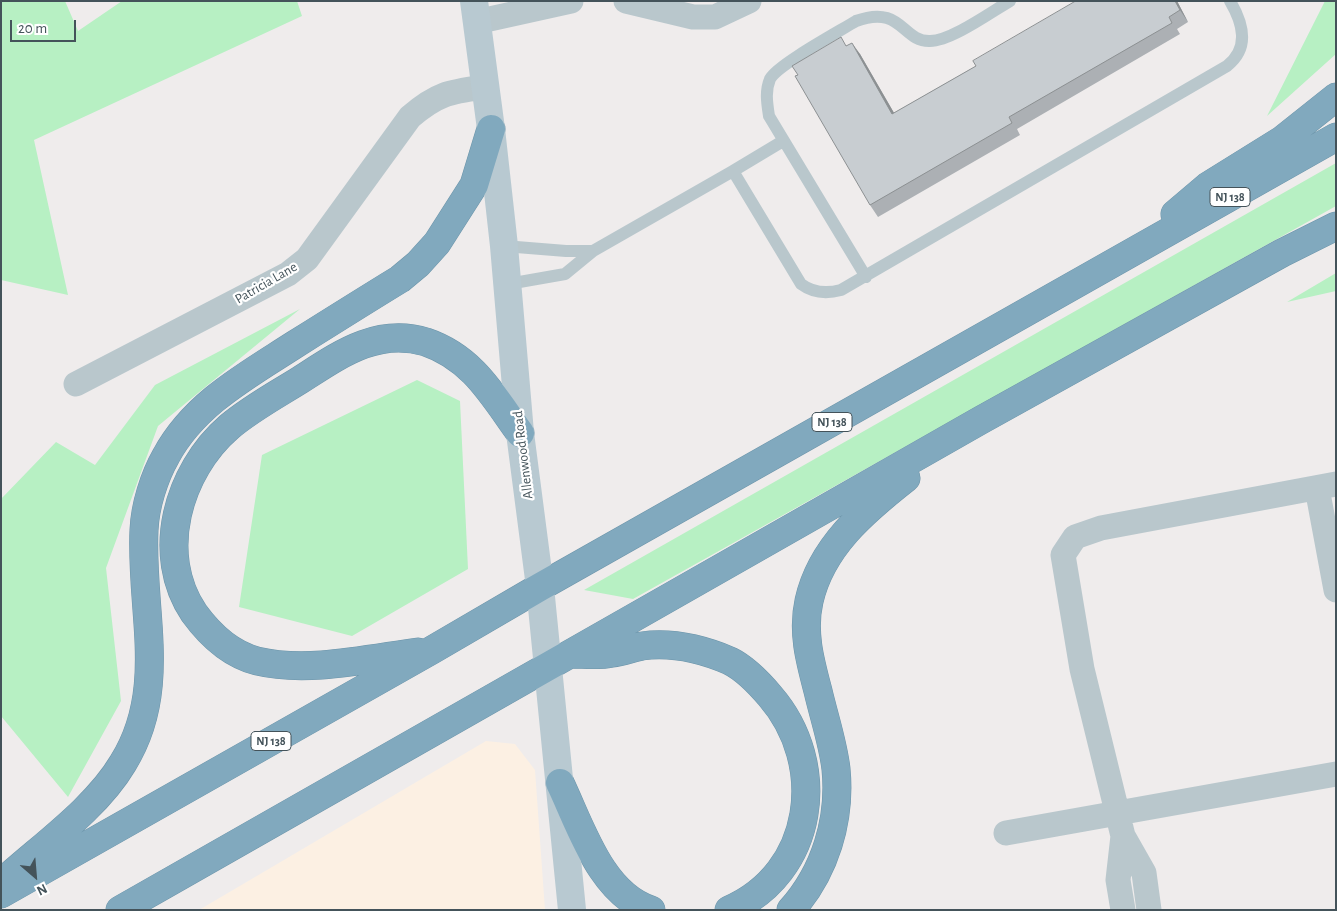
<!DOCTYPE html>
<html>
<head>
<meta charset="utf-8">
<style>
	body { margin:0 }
	#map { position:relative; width:1337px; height:911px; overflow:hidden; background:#efecec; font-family:"Alegreya Sans",sans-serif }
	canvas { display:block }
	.frame { position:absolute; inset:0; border:2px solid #44535a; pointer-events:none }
	.north { position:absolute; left:10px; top:851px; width:50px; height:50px; -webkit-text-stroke:4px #fff; paint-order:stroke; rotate:153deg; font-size:14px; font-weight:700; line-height:20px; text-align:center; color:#44535a }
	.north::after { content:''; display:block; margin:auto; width:18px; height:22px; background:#44535a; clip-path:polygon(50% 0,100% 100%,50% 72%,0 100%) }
	.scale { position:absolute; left:10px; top:20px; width:66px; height:22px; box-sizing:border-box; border:2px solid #44535a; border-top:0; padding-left:6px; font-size:15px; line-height:18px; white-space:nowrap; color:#44535a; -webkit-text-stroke:4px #fff; paint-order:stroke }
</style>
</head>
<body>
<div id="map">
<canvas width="1337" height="911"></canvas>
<div class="frame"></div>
<div class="north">N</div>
<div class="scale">20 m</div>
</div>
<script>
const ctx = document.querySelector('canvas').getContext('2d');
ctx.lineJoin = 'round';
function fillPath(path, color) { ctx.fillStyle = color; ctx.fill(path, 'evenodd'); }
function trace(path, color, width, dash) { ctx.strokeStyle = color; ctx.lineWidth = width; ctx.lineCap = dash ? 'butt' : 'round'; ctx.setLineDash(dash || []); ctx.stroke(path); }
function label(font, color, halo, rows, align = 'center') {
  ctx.font = font + ' "Alegreya Sans",sans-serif'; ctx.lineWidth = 4.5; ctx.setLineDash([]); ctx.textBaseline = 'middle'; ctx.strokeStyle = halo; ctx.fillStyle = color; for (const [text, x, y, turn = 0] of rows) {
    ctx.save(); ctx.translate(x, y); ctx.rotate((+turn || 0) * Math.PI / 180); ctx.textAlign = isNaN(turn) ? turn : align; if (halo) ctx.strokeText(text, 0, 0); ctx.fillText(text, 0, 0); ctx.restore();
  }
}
const commercial = new Path2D(`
	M 486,741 L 515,744 L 535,770 L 545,910 L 199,910 Z`);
const green = new Path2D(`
	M 1,1 L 65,1 L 78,31 L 122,1 L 297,1 L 302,16 L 34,140 L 68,295 L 1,280 Z
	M 1325,1 L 1336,1 L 1336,54 L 1267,116 Z
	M 1336,163 L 1336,206 L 633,599 L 584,590 Z
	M 1336,273 L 1336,291 L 1287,302 Z
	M 300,309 L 158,426 L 106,568 L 121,701 L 68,797 L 1,716 L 1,499 L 56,442 L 95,465 L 155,385 Z
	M 417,380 L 460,401 L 468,569 L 352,636 L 239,607 L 262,455 Z`);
const lane = new Path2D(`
	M 733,171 L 783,141
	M 504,246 L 566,251 L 593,251
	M 866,277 L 769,116 C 767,103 765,91 770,79 C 777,65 840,31 856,21 C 902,4 902,42 930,41 C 951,41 991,12 1010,1
	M 508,284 L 565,274 L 593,251 L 733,171 L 801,284 C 813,293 826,294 841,290 L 1227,66 C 1250,48 1243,23 1230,1`);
const street = new Path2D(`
	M 626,1 L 693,17 L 715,17 L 749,1
	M 476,22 L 571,1
	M 76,384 L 288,274 L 307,259 L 410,117 C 438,93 450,92 485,87
	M 1317,488 L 1336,590
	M 1006,833 L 1336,774
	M 1123,910 L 1118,880 L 1123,836
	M 1149,910 L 1144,873 L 1123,836 L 1082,669 L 1063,555 L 1075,537 L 1101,528 L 1336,484`);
const secondary = new Path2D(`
	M 474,1 L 491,129 L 504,246 L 520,433 L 540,587 L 572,910`);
const highway = new Path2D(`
	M 1175,214 L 1208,186 L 1282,140 L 1336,97
	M 418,652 C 367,659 307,673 257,661 C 230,654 210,635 194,613 C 154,554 178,471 229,427 C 250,409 276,395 300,380 C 339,355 377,327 426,342 C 473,358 493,396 520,433
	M 570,654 C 584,654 599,656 612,653 C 622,652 632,648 642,646 C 672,642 702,649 730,661 C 746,669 759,683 770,696 C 829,764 815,873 729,910
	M 560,783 C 581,827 601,894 651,910
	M 7,878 C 45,844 97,807 123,763 C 169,689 140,611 144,530 C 145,506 154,477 166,456 C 194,404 246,376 294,345 C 329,323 364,301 400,279 L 418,264 L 437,243 L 474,185 L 491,129
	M 1,894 L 432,650 L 540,587 L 1336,137
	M 120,910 L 981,420 L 1282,253 L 1336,226
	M 791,910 C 825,872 841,820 836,769 C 833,743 824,717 818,691 C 810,661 802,632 809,601 C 821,547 864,511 906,478`);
const wall = new Path2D(`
	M 1177,1 L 1188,22 L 1177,29 L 1180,34 L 1017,129 L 1020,135 L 878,217 L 870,205 L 847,46 L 860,54 L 894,113 L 976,66 Z`);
const shadedWall = new Path2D(`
	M 1175,1 L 1177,1 L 1188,22 L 1180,10 Z
	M 852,43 L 860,54 L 901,125 L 892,114 Z`);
const building = new Path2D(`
	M 1076,1 L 1175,1 L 1180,10 L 1169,17 L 1172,23 L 1009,117 L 1012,123 L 870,205 L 795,76 L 798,75 L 792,66 L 841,37 L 846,46 L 852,43 L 892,114 L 976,66 L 973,61 Z`);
const shields = [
	[1230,197,40],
	[832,422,40],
	[271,741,40]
];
const shieldNames = [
	["NJ 138",1230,197],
	["NJ 138",832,422],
	["NJ 138",271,741]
];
const streetNames = [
	["Patricia Lane",266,283,-30],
	["Allenwood Road",523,455,-97]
];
fillPath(commercial, '#fcf0e3');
fillPath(green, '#b7f0c3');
trace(highway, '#6c94a9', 29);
trace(lane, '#b9c7cc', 12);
trace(street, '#b9c7cc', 25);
trace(secondary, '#b8c9d1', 28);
trace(highway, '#81a9be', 28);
fillPath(wall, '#acb0b4');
fillPath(shadedWall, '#8c9092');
fillPath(building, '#c8cdd1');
trace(building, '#8c9092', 1);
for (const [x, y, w] of shields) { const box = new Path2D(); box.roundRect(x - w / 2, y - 9.5, w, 19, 4); ctx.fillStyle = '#fff'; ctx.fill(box); trace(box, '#44535a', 1); }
label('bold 12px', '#44535a', null, shieldNames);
label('14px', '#44535a', '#fff', streetNames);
</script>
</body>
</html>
